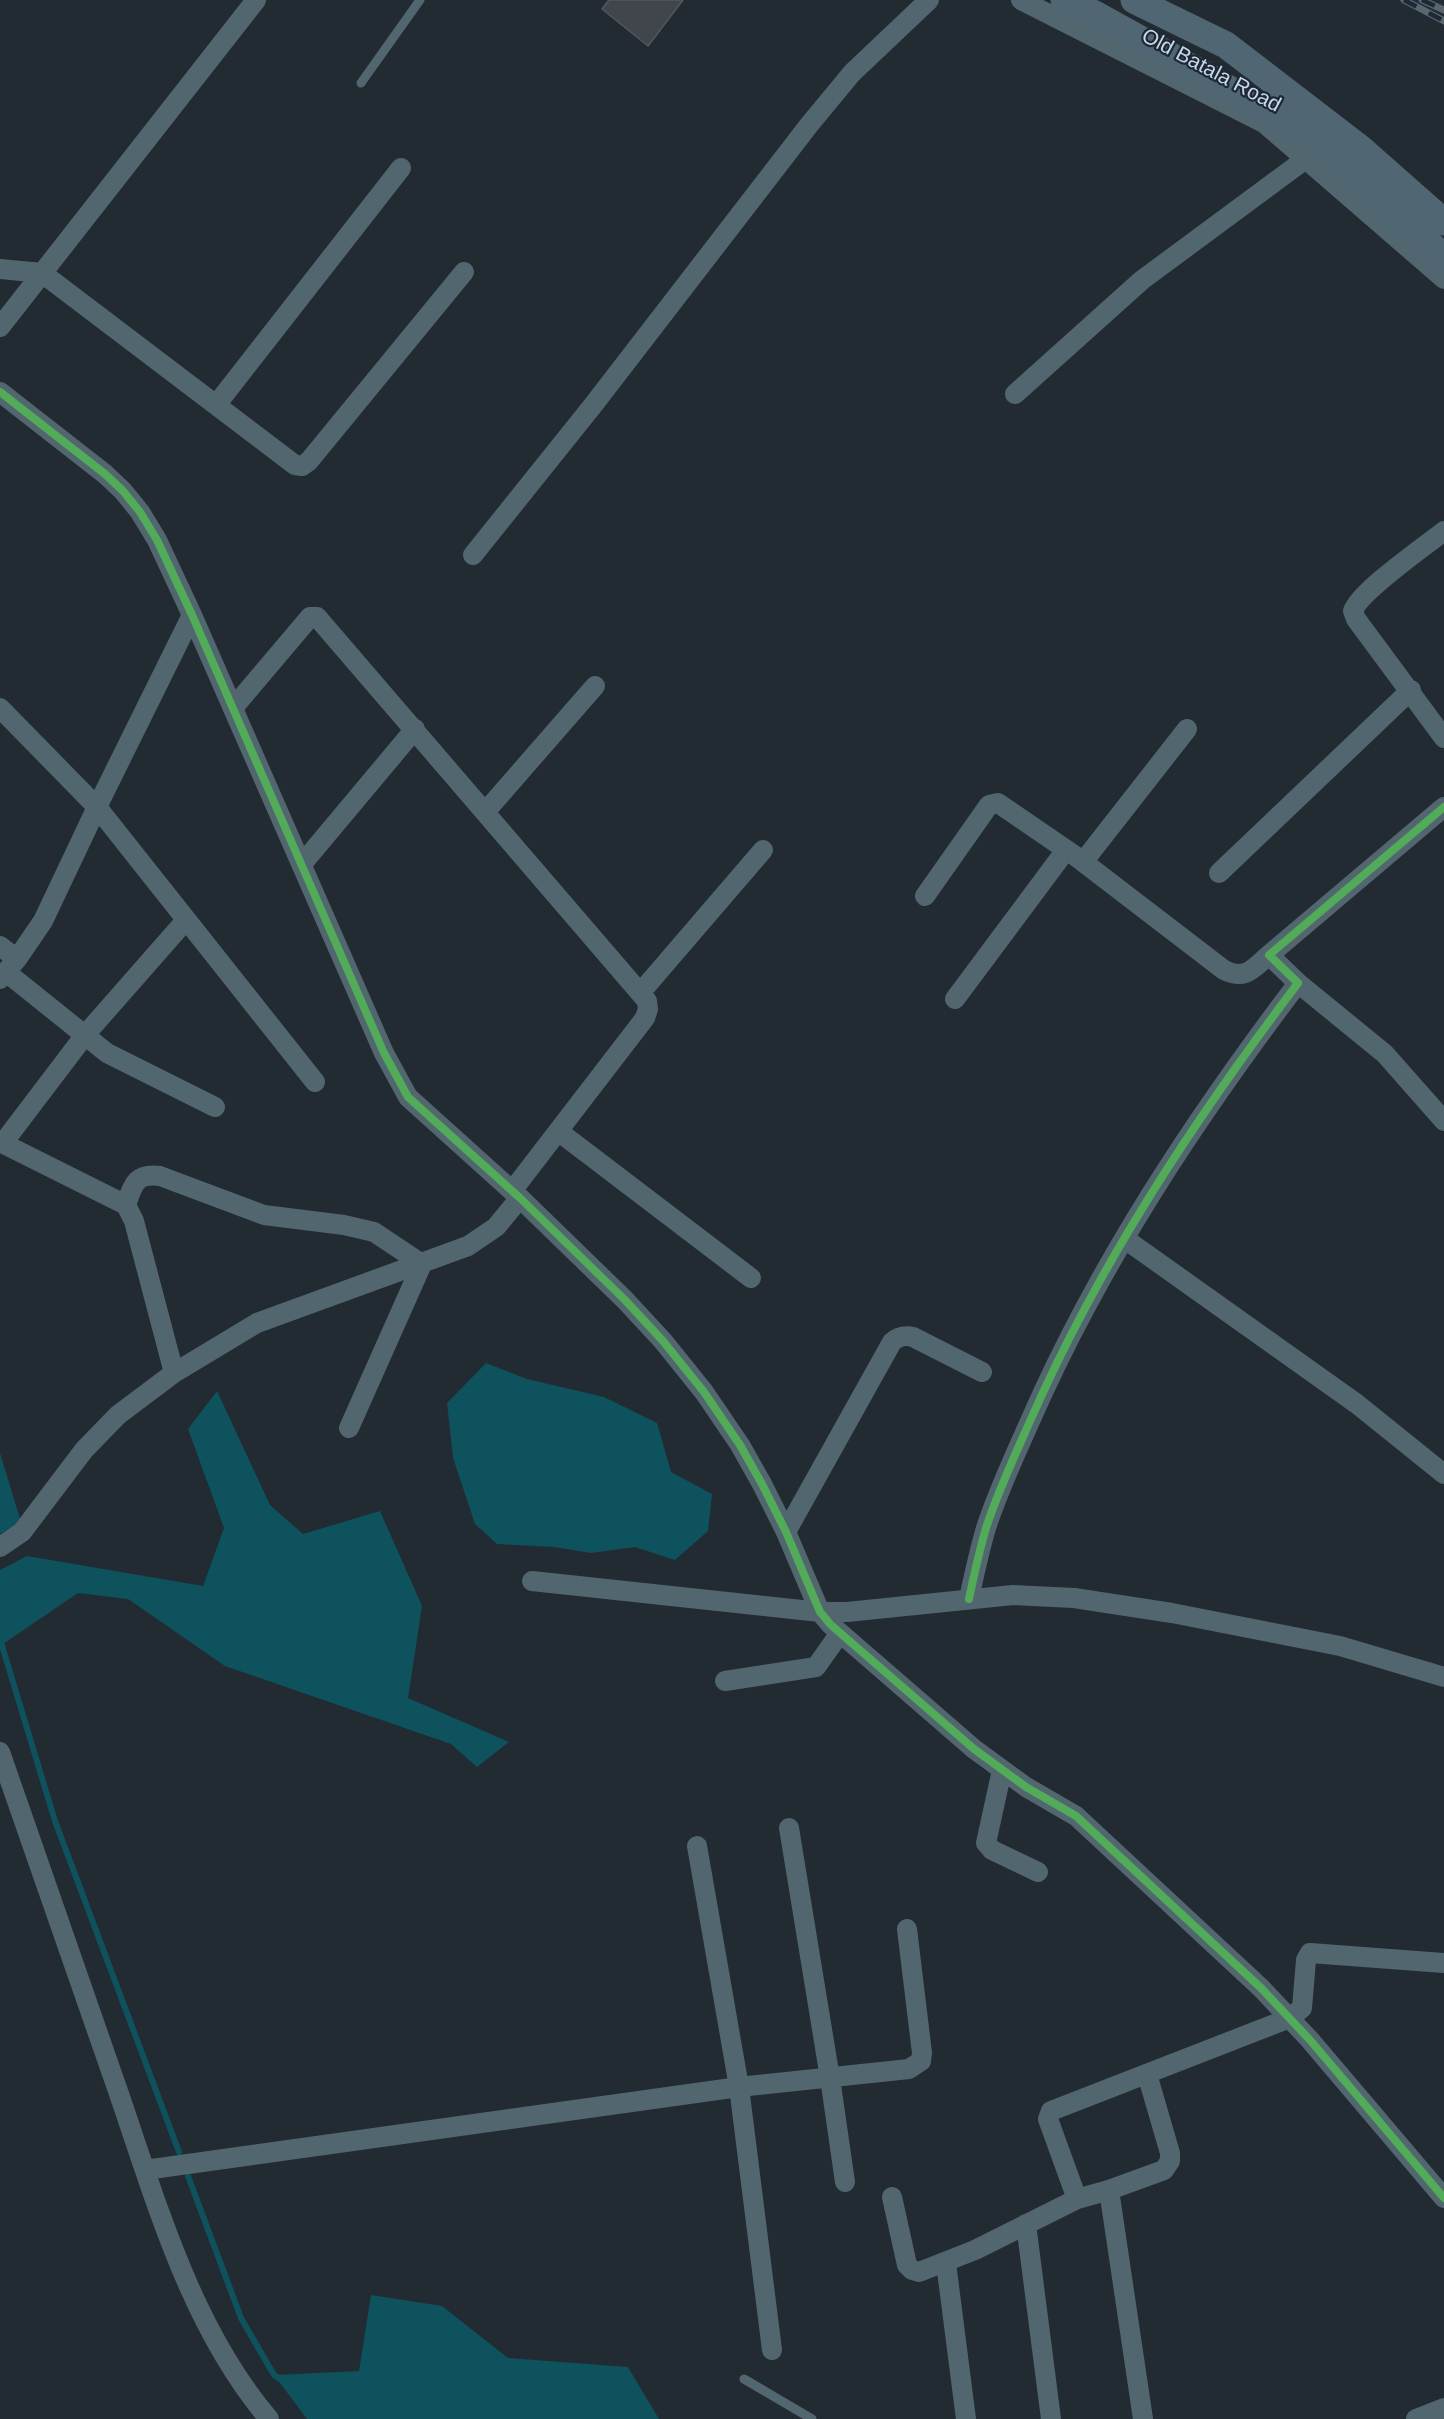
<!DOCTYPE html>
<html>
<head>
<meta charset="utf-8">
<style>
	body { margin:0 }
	canvas { display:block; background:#222a32 }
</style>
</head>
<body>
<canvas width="1444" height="2419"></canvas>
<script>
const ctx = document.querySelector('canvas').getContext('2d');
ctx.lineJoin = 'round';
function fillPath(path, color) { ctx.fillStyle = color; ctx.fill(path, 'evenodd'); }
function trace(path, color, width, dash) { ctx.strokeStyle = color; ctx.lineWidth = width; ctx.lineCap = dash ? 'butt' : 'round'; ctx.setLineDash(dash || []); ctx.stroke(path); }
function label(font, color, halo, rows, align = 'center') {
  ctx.font = font + ' Helvetica,sans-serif'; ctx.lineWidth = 4.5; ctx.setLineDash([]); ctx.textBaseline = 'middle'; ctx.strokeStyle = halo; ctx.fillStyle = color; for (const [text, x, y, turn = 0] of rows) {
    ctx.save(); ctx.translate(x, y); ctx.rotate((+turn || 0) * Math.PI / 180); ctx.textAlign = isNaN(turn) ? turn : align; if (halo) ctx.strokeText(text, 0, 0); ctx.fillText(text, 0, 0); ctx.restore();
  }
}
const water = new Path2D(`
	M 486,1363 L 527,1379 L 604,1397 L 657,1423 L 671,1472 L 712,1494 L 708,1531 L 675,1560 L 635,1547 L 591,1553 L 554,1547 L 497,1544 L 475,1524 L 453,1458 L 447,1403 Z
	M 217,1391 L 270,1505 L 303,1534 L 380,1511 L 422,1606 L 408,1698 L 509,1742 L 477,1767 L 451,1744 L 225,1666 L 128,1599 L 78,1593 L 0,1646 L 0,1570 L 27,1556 L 203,1586 L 224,1528 L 188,1429 Z
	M 0,1453 L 21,1522 L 0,1534 Z
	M 371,2295 L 442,2306 L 508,2358 L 628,2367 L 659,2419 L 307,2419 L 274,2375 L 359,2371 Z`);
const stream = new Path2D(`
	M 0,1639 L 55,1821 L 179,2152
	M 188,2176 L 241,2318 L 274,2375 L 280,2379`);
const building = new Path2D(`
	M 609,0 L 683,0 L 648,46 L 602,9 Z`);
const lane = new Path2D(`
	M 361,83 L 420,0
	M 744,2379 L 812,2419`);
const street = new Path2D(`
	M 1021,0 L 1264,123 L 1444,279
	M 0,269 L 42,273 L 295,465 L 302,466 L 309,461 L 464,272
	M 0,327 L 256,0
	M 0,392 L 105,474 L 123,491 L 140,512 L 157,540 L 192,615 L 384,1053 L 408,1097 L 520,1198 L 625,1300 L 663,1341 L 704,1392 L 740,1445 L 762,1484 L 786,1532 L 820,1612 L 831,1625 L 974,1749 L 1026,1787 L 1076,1816 L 1261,1988 L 1310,2040 L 1444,2198
	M 1015,394 L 1142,280 L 1307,158
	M 216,405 L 401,168
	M 1444,531 C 1424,547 1360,591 1353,611 L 1356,619 L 1444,738
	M 473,555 L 594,404 L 809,125 L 852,73 L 929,0
	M 0,708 L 97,807 L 315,1082
	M 233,708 L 310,617 L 317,617 L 647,1001 L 648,1009 L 645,1018 L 512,1191
	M 486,811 L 595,686
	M 1083,862 L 1187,729
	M 302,864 L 415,729
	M 1219,873 L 1411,690
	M 925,896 L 989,805 L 998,803 L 1074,855 L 1224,970 C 1246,981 1253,968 1269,955
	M 0,946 L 17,959
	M 6,972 L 107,1053 L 215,1107
	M 0,979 L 17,959 L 43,921 L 97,807 L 192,615
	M 1298,983 L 1385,1054 L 1444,1121
	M 641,992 L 763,850
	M 955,999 L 1066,850
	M 558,1131 L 751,1278
	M 0,1142 L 126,1205 L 134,1221 L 174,1373
	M 3,1143 L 85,1035 L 186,920
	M 126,1205 C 133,1185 135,1173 160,1176 L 264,1215 L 344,1225 L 374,1232 L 422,1264 L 349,1428
	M 1125,1239 L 1357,1404 L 1444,1474
	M 786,1532 L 892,1342 C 899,1336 905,1335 913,1337 L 982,1372
	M 0,1547 L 22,1532 L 84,1450 L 118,1415 L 174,1373 L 257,1323 L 468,1246 L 496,1227 L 520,1198
	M 532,1581 L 820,1612 L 847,1612 L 1013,1595 L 1074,1598 L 1172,1613 L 1340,1646 L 1444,1677
	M 969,1599 C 974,1575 979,1552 986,1528 C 998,1491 1015,1455 1031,1419 C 1100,1262 1195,1119 1298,983 L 1269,955 L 1444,807
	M 725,1681 L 816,1667 L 840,1633
	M 0,1752 C 39,1865 78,1978 118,2091 C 157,2204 191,2327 269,2419
	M 1002,1770 L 986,1843 L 992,1850 L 1038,1872
	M 789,1828 L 830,2078 L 845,2182
	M 697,1846 L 739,2087 L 772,2350
	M 145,2170 L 739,2087 L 909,2069 L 921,2061 L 922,2053 L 907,1929
	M 1109,2190 L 1143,2419
	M 892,2197 L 907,2265 L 912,2270 L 919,2272 L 975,2250 L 1077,2199 L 1109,2190 L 1164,2170 L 1170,2161 L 1170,2153 L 1147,2074
	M 1077,2199 L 1048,2119 L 1051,2111 L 1290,2018 L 1302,2008 L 1306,1960 L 1310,1953 L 1444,1963
	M 1026,2224 L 1051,2419
	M 946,2263 L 966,2419
	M 1416,2419 L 1444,2408`);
const secondary = new Path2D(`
	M 1064,0 L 1095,14 L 1209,77 L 1312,138 L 1444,257
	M 1134,0 L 1226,45 L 1360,148 L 1444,222`);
const rail = new Path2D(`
	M 1404,0 L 1444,21
	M 1422,0 L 1444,10`);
const cycleway = new Path2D(`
	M 0,392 L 105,474 L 123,491 L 140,512 L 157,540 L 192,615 L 384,1053 L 408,1097 L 520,1198 L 625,1300 L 663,1341 L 704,1392 L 740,1445 L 762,1484 L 786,1532 L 820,1612 L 831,1625 L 974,1749 L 1026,1787 L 1076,1816 L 1261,1988 L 1310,2040 L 1444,2198
	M 969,1599 C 974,1575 979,1552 986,1528 C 998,1491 1015,1455 1031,1419 C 1100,1262 1195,1119 1298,983 L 1269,955 L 1444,807`);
const streetNames = [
	["Old Batala Road",1211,71,28]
];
fillPath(water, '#0d525d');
trace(stream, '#0d525d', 6);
fillPath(building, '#41464d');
trace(building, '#52575f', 1.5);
trace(lane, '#52666f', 9);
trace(street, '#52666f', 20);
trace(secondary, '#506773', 27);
trace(rail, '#59666e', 7);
trace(rail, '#1b2939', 4.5, [14]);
trace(cycleway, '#51ab58', 8);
label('21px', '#cdd6e1', '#1b2939', streetNames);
</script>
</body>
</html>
